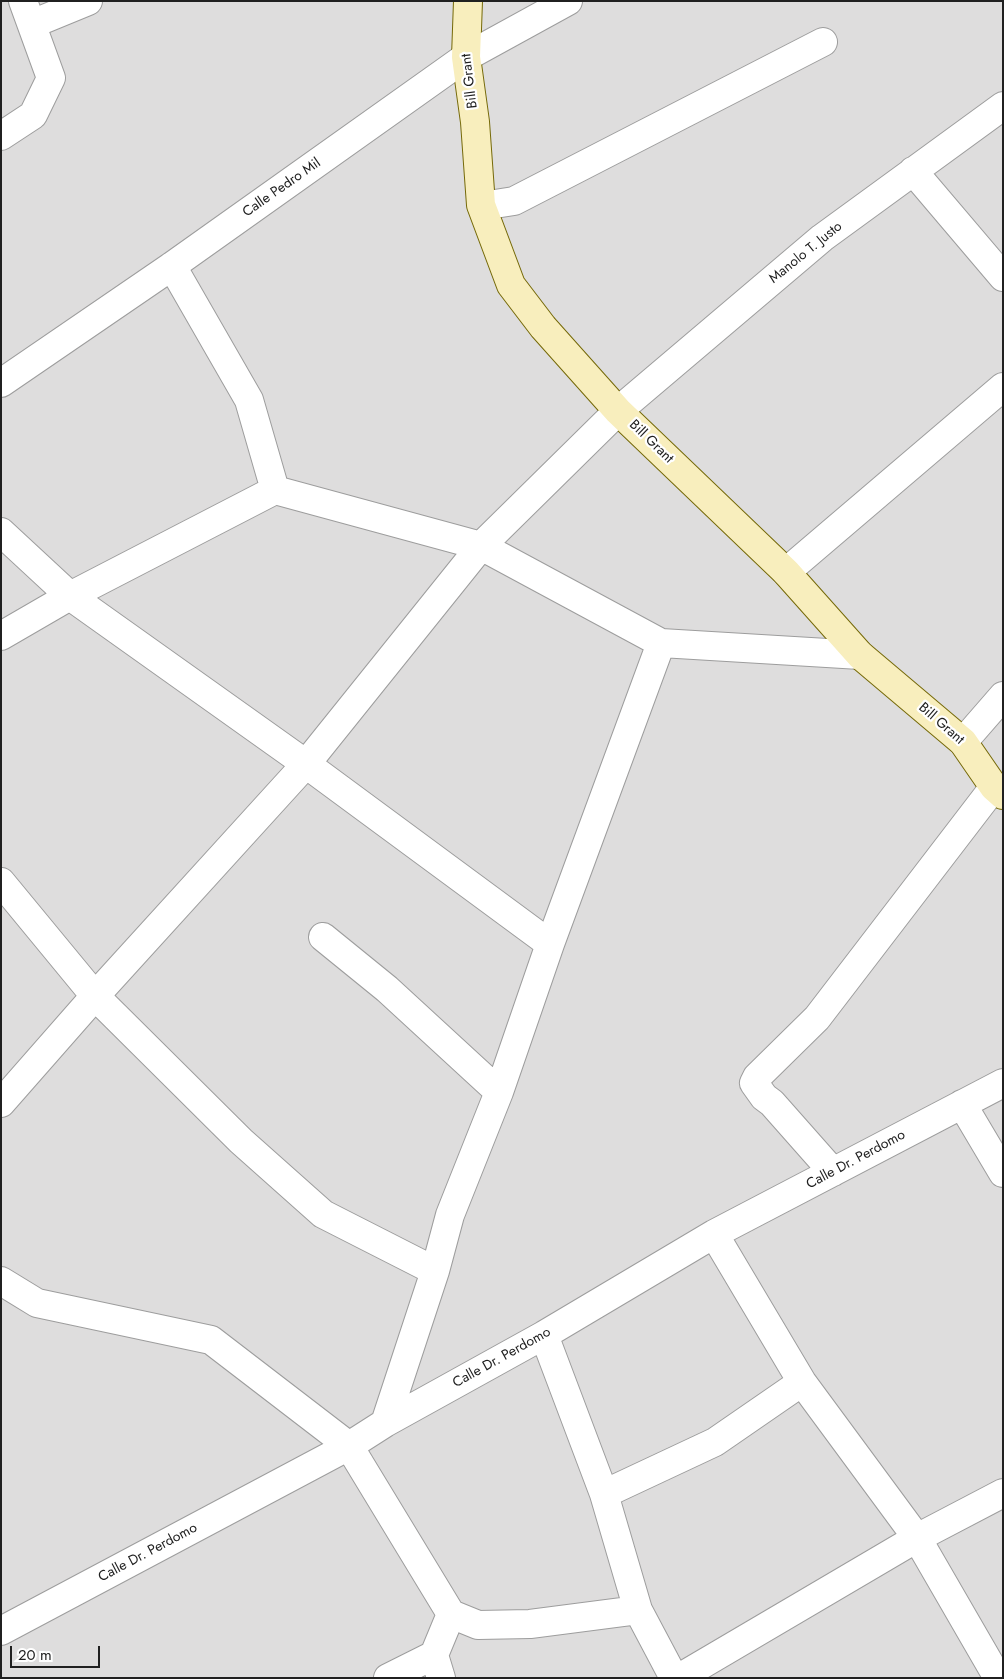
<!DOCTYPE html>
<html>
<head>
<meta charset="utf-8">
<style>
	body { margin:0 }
	#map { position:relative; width:1004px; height:1679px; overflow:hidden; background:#f0ebe7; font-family:Jost,sans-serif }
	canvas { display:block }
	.frame { position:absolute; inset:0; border:2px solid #202020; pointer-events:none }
	.scale { position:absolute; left:10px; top:1646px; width:90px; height:22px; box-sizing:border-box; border:2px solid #202020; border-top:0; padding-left:6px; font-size:15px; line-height:18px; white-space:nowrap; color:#202020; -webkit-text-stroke:4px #fff; paint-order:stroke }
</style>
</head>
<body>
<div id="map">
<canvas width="1004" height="1679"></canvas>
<div class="frame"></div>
<div class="scale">20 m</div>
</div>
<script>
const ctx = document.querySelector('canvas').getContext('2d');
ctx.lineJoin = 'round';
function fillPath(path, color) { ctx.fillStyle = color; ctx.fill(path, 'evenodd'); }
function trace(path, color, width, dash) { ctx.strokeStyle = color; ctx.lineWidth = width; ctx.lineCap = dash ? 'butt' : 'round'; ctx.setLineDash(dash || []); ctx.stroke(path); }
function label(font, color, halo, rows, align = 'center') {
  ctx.font = font + ' Jost,sans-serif'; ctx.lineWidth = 4.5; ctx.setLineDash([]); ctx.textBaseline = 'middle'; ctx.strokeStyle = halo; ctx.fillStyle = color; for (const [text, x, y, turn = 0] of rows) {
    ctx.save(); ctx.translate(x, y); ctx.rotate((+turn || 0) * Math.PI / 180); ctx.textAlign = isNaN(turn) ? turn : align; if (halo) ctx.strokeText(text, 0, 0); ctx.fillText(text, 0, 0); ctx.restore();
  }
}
const residential = new Path2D(`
	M 1,1 L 1003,1 L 1003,1678 L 1,1678 Z`);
const street = new Path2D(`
	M 32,24 L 88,1
	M 1,136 L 33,115 L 51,78 L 23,1
	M 913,171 L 1003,277
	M 482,206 L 514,201 L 823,42
	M 172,266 L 249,400 L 275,490
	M 1,383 L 172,266 L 466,57 L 568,1
	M 1,532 L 70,596 L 306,764 L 550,944
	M 786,572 L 1003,387
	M 1,636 L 70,596 L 275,490 L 481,546 L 661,643 L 860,655
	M 963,742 L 1003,696
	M 1,882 L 95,996 L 241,1141 L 323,1214 L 435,1271
	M 323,937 L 387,989 L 499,1092
	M 1,1103 L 95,996 L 306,764 L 481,546 L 618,411 L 822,238 L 1003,106
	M 962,1104 L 1003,1173
	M 833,1172 L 772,1103 L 764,1097 L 754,1083 L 757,1077 L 817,1018 L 994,787
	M 714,1234 L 802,1382 L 917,1538 L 998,1678
	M 1,1281 L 37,1303 L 211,1340 L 349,1446 L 451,1614 L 434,1655 L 441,1678
	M 544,1335 L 604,1494 L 638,1610 L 674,1678
	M 385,1423 L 435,1271 L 450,1215 L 499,1092 L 550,944 L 661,643
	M 604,1494 L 715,1442 L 802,1382
	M 451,1614 L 478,1625 L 530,1624 L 638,1610
	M 1,1631 L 349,1446 L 385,1423 L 544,1335 L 714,1234 L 1003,1083
	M 388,1678 L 434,1655
	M 679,1678 L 917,1538 L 1003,1493`);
const secondary = new Path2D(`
	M 468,1 L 466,57 L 475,122 L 481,205 L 511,285 L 543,327 L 618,411 L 786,572 L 860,655 L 963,742 L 994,787 L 1003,795`);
const streetNames = [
	["Bill Grant",470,81,-97],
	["Calle Pedro Mil",282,188,-35],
	["Manolo T. Justo",806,253,-39],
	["Bill Grant",651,442,44],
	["Bill Grant",941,724,41],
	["Calle Dr. Perdomo",856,1160,-28],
	["Calle Dr. Perdomo",502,1358,-29],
	["Calle Dr. Perdomo",148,1553,-28]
];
fillPath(residential, '#dedddd');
trace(street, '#9d9d9d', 30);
trace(secondary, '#756908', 30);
trace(street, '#fff', 28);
trace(secondary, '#f8eebd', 28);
label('14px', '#202020', '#fff', streetNames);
</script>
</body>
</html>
